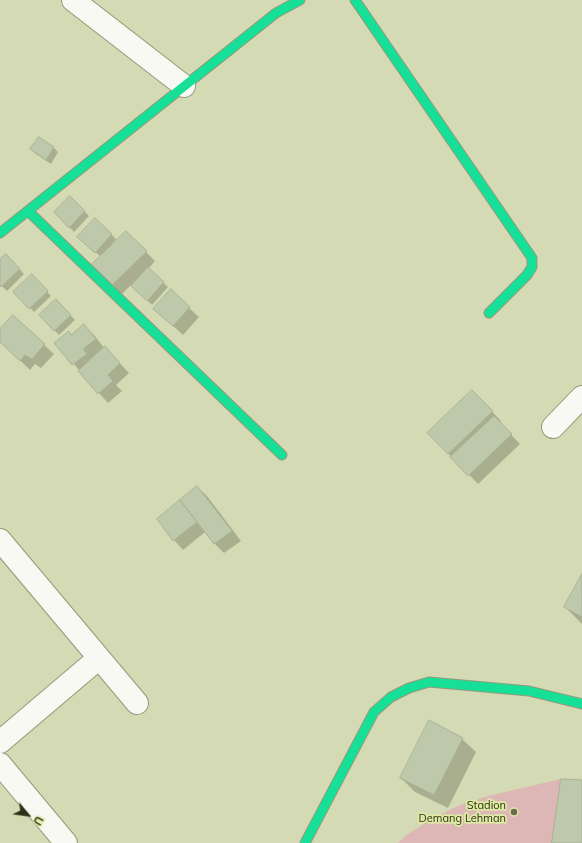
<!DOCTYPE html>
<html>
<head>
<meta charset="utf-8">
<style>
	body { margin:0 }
	#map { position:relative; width:582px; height:843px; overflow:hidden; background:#d4dab3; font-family:Mulish,sans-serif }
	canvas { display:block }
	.north { position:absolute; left:8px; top:795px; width:40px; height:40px; -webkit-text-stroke:3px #dee9a4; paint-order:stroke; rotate:119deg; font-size:11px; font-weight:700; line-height:16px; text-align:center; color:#2d3115 }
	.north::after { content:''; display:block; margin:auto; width:14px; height:18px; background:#2d3115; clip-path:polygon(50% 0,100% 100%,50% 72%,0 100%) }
</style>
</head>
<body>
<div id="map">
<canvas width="582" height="843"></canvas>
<div class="north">U</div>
</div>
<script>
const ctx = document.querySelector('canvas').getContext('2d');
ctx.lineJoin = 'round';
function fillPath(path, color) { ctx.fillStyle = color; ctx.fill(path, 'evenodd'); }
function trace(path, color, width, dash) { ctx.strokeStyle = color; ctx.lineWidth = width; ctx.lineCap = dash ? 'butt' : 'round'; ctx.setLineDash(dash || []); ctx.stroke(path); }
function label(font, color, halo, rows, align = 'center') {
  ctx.font = font + ' Mulish,sans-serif'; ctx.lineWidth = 3.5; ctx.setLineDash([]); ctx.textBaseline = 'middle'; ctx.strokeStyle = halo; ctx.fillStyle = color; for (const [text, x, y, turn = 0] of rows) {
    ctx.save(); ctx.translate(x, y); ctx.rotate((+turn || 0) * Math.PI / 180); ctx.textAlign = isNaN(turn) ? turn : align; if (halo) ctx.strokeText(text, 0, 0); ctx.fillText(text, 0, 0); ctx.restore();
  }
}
const green = new Path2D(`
	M 561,779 L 582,780 L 582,843 L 398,843 L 408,834 L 433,818 L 460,805 L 488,796 Z`);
const shadow = new Path2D(`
	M 39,138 L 54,148 L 58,152 L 51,164 L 36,154 L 31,149 Z
	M 70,197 L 89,216 L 74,232 L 55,212 Z
	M 95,219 L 116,239 L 112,244 L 113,245 L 126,232 L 155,261 L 148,269 L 168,287 L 152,305 L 131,285 L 119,297 L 101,257 L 79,237 Z
	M 6,255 L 24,274 L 7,291 L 0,284 L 0,260 Z
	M 32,275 L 51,296 L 34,312 L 15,292 Z
	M 56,300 L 75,320 L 59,335 L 40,315 Z
	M 189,308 L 199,317 L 183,335 L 154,309 Z
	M 84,326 L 94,335 L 104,348 L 114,357 L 129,373 L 116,385 L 122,391 L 108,403 L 99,393 L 56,343 L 69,332 L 72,335 Z
	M 0,330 L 44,345 L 54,354 L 41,368 L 35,364 L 30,370 L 0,341 Z
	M 481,400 L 501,421 L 500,423 L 520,444 L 478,484 L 428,433 Z
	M 197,487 L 207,496 L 241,541 L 224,553 L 215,544 L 205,532 L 183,550 L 174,540 Z
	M 582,576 L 582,624 L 565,607 Z
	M 462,739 L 476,752 L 448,808 L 415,792 L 401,778 Z`);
const building = new Path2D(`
	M 39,137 L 54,147 L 46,160 L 30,149 Z
	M 70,196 L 85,211 L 69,228 L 54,212 Z
	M 95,218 L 112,234 L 95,253 L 77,237 Z
	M 126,231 L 147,251 L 109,288 L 89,267 Z
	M 6,254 L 20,269 L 1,287 L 0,285 L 0,259 Z
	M 148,267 L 164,282 L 147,301 L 131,286 Z
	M 32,274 L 48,291 L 29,309 L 13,292 Z
	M 171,289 L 190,307 L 173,326 L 153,309 Z
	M 56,299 L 71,315 L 54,331 L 39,315 Z
	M 13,315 L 45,344 L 32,359 L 25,355 L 20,361 L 0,342 L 0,329 Z
	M 84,324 L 96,339 L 83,349 L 87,354 L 72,365 L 54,343 L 69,331 L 71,335 Z
	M 105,346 L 120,363 L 108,375 L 113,381 L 98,394 L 78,371 Z
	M 472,390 L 493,411 L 448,454 L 427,433 Z
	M 494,416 L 512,434 L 468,476 L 450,457 Z
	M 197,486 L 232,531 L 214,544 L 180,500 Z
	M 180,500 L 197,522 L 173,541 L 157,519 Z
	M 582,574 L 582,617 L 564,607 Z
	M 429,720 L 463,738 L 434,795 L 400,778 Z
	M 561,779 L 582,780 L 582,843 L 552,843 Z`);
const street = new Path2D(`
	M 73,0 L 184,86
	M 553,427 L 582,397
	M 0,540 L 137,703
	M 0,742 L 99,658
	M 0,764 L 66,843`);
const fast = new Path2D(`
	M 355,0 L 532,258 L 532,267 L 527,275 L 489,313
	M 28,211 L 282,455
	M 0,233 L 276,13 L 300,0
	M 305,843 L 374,712 L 391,697 L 409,688 L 429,682 L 529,691 L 582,704`);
const markers = [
	[514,812,4,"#676c4c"]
];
const poiNames = [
	["Stadion",506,806],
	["Demang Lehman",506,819]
];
fillPath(green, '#ddb7b5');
fillPath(shadow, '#0003');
fillPath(building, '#bec8ab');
trace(building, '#a9b296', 1);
trace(street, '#95997a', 24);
trace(fast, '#95997a', 11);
trace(street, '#f9f9f4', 22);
trace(fast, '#16e098', 9);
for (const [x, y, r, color] of markers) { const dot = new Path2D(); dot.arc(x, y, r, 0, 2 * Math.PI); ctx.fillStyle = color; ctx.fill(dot); trace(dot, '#dee9a4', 1.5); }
label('11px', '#2d3115', '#dee9a4', poiNames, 'right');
</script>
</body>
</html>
